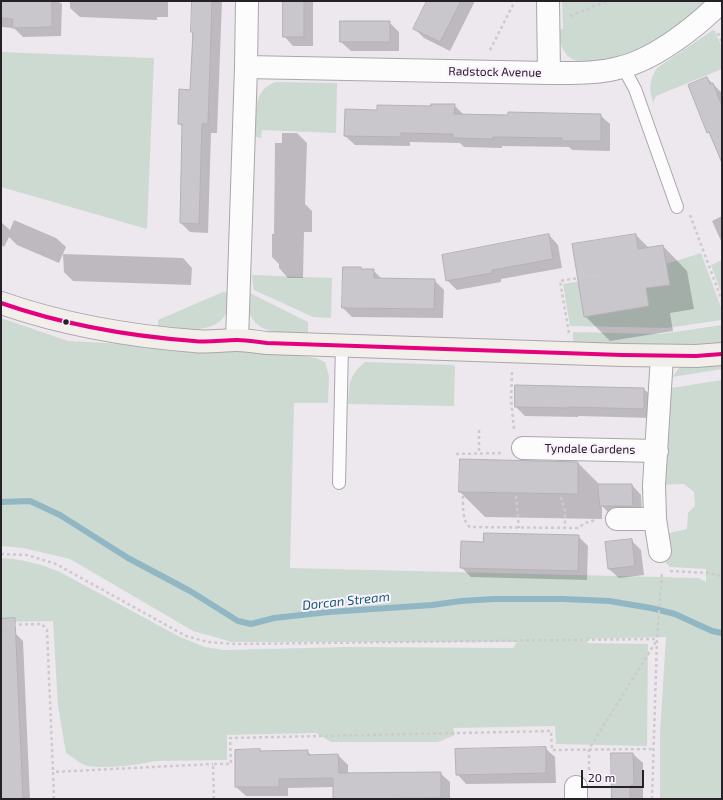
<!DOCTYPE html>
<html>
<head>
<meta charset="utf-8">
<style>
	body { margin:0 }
	#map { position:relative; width:723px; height:800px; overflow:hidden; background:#ede8ee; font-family:"Exo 2",sans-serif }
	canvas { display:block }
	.frame { position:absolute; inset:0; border:2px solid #252126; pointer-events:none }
	.scale { position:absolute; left:581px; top:770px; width:63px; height:18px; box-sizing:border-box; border:2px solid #252126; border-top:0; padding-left:5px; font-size:12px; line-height:14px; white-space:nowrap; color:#252126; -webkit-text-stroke:3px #fcf1ff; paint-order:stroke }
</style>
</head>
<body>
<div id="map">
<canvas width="723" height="800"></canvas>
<div class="frame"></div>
<div class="scale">20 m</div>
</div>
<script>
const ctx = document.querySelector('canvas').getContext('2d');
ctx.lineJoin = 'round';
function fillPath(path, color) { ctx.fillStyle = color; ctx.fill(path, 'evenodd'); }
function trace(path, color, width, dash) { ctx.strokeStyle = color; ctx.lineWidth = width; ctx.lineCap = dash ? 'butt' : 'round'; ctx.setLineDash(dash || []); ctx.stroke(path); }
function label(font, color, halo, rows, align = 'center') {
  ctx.font = font + ' "Exo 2",sans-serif'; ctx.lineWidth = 4; ctx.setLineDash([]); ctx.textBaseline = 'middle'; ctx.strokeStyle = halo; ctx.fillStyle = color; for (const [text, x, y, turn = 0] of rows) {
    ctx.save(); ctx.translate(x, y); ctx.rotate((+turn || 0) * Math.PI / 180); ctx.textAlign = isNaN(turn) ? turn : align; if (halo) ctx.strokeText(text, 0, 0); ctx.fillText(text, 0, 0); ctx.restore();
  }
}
const green = new Path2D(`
	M 562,1 L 708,1 C 691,15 674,30 654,41 C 638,50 586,70 570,58 C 561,51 560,40 558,30 L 563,29 Z
	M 713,30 L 715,31 L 722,47 L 722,69 L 656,96 L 654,100 L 654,104 C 648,91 649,80 657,68 Z
	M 1,52 L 154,58 L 147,229 L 1,187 Z
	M 276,82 L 337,83 L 336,133 L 262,130 L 261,138 L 256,137 C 256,116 251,90 276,82 Z
	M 701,253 L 722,310 L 722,320 L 667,328 L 570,326 L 563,284 L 603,277 L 584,316 L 649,306 L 646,288 L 670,285 L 666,264 Z
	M 722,260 L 722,295 L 711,265 Z
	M 252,275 L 332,278 L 331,318 L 313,317 L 254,290 L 253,286 Z
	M 223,292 L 229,292 C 229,297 230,303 228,308 C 220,337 180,329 158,327 L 158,320 Z
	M 247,294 L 252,294 L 308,322 L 308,334 C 276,333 246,335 247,294 Z
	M 1,318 L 68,341 L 275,352 L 316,358 L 325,362 L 329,376 L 328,403 L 294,403 L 290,568 L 699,578 L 706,582 L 706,569 L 670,567 L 666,563 L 665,534 L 687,529 L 688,513 L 695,506 L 694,492 L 684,484 L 662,485 L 671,388 L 722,380 L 722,799 L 660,799 L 660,733 L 666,637 L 588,639 L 587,643 L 648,644 L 647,746 L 556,744 L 555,726 L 453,728 L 455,735 L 438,742 L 331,742 L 316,733 L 227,735 L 227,760 L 155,761 C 140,765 103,769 88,766 C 81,765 73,757 66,753 L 58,706 L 53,621 L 1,622 L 1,558 C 22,559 41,564 60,572 L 180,637 L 205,647 L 224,650 L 347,647 L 513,648 L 517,642 L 232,642 L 193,631 L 70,559 L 23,548 L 1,546 Z
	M 722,325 L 722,343 L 689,346 L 573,343 L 573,332 L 661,334 Z
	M 365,362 L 454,365 L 455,367 L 454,406 L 348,404 C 349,384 349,375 365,362 Z
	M 722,363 L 722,369 L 672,377 L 680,367 L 686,366 Z`);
const shadow = new Path2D(`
	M 1,1 L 58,1 L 62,4 L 61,36 L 23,37 L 14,28 L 1,27 Z
	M 70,1 L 168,1 L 168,17 L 157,17 L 157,20 L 80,17 L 70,8 Z
	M 193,1 L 222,1 L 217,133 L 211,133 L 208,233 L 190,232 L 181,223 L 183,128 L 179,123 L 191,91 Z
	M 284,1 L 313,1 L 313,46 L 293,46 L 284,36 Z
	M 428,1 L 475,1 L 450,51 L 424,38 L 414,28 Z
	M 389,22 L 399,32 L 399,51 L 351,51 L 341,42 Z
	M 707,78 L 722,93 L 722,161 L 711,135 L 708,132 Z
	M 454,105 L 464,115 L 600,115 L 610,124 L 610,151 L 572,150 L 569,147 L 502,146 L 502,148 L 464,147 L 460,143 L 410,142 L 410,146 L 355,145 L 345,136 L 378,111 Z
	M 282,133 L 297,133 L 307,143 L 305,204 L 312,211 L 312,232 L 304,232 L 303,278 L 288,278 L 279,268 L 279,264 L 272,257 L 272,234 L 274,234 L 275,143 L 282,143 Z
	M 722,216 L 722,243 L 712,221 Z
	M 14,220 L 56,238 L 66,247 L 59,263 L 17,245 L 9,237 L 4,247 L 1,245 L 1,222 L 10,230 Z
	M 549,235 L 558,245 L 562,268 L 501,279 L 501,282 L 457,290 L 447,280 Z
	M 636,235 L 649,248 L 663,246 L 687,271 L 694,309 L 670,313 L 673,331 L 610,341 L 585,316 Z
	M 63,254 L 183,258 L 192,268 L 191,285 L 73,281 L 64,272 Z
	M 361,268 L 363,270 L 373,270 L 382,279 L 434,280 L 444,290 L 443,318 L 352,317 L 343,308 Z
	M 644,389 L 653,398 L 653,418 L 578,416 L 578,417 L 525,416 L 516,407 Z
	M 578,463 L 600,485 L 632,485 L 641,495 L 642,515 L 611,515 L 602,506 L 602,519 L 485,517 L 460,492 Z
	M 578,536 L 588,546 L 587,580 L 471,577 L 461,567 L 484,543 Z
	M 631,540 L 641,550 L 644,575 L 619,578 L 609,569 Z
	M 1,633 L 15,633 L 23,641 L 30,799 L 1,799 Z
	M 545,748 L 555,757 L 556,783 L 466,784 L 457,774 Z
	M 260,750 L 262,752 L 307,751 L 312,756 L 338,755 L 348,765 L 348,774 L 440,773 L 450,782 L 450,799 L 334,799 L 334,787 L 288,788 L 288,796 L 246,796 L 236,787 Z
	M 612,754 L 633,754 L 643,763 L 643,799 L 611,799 L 611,792 L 613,792 Z`);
const stream = new Path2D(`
	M 1,502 L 30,501 L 60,515 L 128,558 L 190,591 L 238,621 L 251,624 L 274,618 L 329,612 L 432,605 L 461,601 L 494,599 L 563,599 L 609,601 L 651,608 L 675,614 L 712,631 L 722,633`);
const building = new Path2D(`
	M 1,1 L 52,1 L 52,27 L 12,28 L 13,19 L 1,18 Z
	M 192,1 L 212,1 L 208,124 L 202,124 L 199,224 L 180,223 L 182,124 L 178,124 L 179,89 L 190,90 L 193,32 L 191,32 Z
	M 283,1 L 304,1 L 304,37 L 283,37 Z
	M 427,1 L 461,1 L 440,42 L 413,29 Z
	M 340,21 L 390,21 L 390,42 L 340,42 Z
	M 707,77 L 710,84 L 713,83 L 722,106 L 722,163 L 709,132 L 707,133 L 688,85 Z
	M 431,104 L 455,104 L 454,114 L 508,115 L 508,112 L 601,114 L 601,141 L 562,141 L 562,138 L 493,137 L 493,139 L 453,138 L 453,134 L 401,133 L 401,137 L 344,136 L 345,109 L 377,110 L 377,105 L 431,106 Z
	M 549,234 L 553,259 L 492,270 L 492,273 L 446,281 L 442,255 Z
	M 636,234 L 638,249 L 663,245 L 670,285 L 646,288 L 649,306 L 584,317 L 572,244 Z
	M 343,267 L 361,267 L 361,269 L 374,269 L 374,278 L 435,279 L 434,309 L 342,308 Z
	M 515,385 L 644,388 L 644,409 L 569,407 L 569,408 L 515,407 Z
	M 460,459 L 578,462 L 578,494 L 459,492 Z
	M 598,484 L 632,484 L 633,506 L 600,506 Z
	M 484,533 L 579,535 L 578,571 L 460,568 L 461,541 L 483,542 Z
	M 632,539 L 635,566 L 608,569 L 605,542 Z
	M 15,618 L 23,799 L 1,799 L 1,619 Z
	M 546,747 L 546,773 L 456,775 L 455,749 Z
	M 260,749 L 260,751 L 308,750 L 308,755 L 338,754 L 339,773 L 441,772 L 441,798 L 333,799 L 333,778 L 279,779 L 279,787 L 235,787 L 235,750 Z
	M 611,753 L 633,753 L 634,785 L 630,786 L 630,799 L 612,799 Z`);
const path = new Path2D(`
	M 570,16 L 607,1
	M 718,33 L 722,42
	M 490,50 L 515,1
	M 690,215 L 722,301
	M 569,333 L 560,281 L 603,274
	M 512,372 L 511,399 L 514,429
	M 479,430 L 479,453
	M 456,454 L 503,453
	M 463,496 C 463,505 462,522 470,527 L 578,528 L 585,523 L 596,520
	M 516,496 L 519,528
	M 561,497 L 565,511 L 565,528
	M 1,554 L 27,555 L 56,564 L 186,636 L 208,642 L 235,644 L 657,639
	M 670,571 L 709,573 L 722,576
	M 1,625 L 42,624 L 47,630 L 53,772
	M 589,770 L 589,749 L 657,640
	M 54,799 L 53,772 L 213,764
	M 214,799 L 213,764 L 231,764 L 230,738 L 551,731 L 552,750 L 653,749
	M 652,799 L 657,639 L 662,572`);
const lane = new Path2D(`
	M 623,67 L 635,89 L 677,207
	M 339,483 L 342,345`);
const street = new Path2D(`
	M 548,1 L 549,73
	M 246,67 L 549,73 C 574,73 598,74 622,67 C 657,58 697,26 722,1
	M 237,340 L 246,67 L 247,1
	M 523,448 L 657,451
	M 617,519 L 655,519
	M 660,551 L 655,519 L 654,485 L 662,356
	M 576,799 L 576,787`);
const secondary = new Path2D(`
	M 1,303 C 64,325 128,336 194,341 C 208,343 223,340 237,340 C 247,340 257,342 267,343 L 622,355 L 696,356 L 722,354`);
const bus1 = new Path2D(`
	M 1,303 C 64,325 128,336 194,341 C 208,343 223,340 237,340 C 247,340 257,342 267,343 L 622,355 L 696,356 L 722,354`);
const markers = [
	[66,322,3.5,"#252126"]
];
const streetNames = [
	["Radstock Avenue",495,72,1],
	["Tyndale Gardens",590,449,1]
];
const waterNames = [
	["Dorcan Stream",346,601,-6]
];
fillPath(green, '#cddad2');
fillPath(shadow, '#0003');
trace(stream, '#91b7c4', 6);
fillPath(building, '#cac7cc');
trace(building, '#b4b1b6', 1);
trace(lane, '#aaa6ab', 14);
trace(street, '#aaa6ab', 24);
trace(secondary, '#aaa6ab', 24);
trace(path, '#cccacc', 2.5, [3, 3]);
trace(lane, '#fcfcfc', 12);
trace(street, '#fcfcfc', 22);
trace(secondary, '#f2efeb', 22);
trace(bus1, '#e5007d', 4);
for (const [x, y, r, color] of markers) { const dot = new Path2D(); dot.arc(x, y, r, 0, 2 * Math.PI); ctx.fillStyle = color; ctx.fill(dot); trace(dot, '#fcf1ff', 1.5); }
label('12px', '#252126', '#fcf1ff', streetNames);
label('italic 13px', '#0e5d6e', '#fcf1ff', waterNames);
</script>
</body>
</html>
